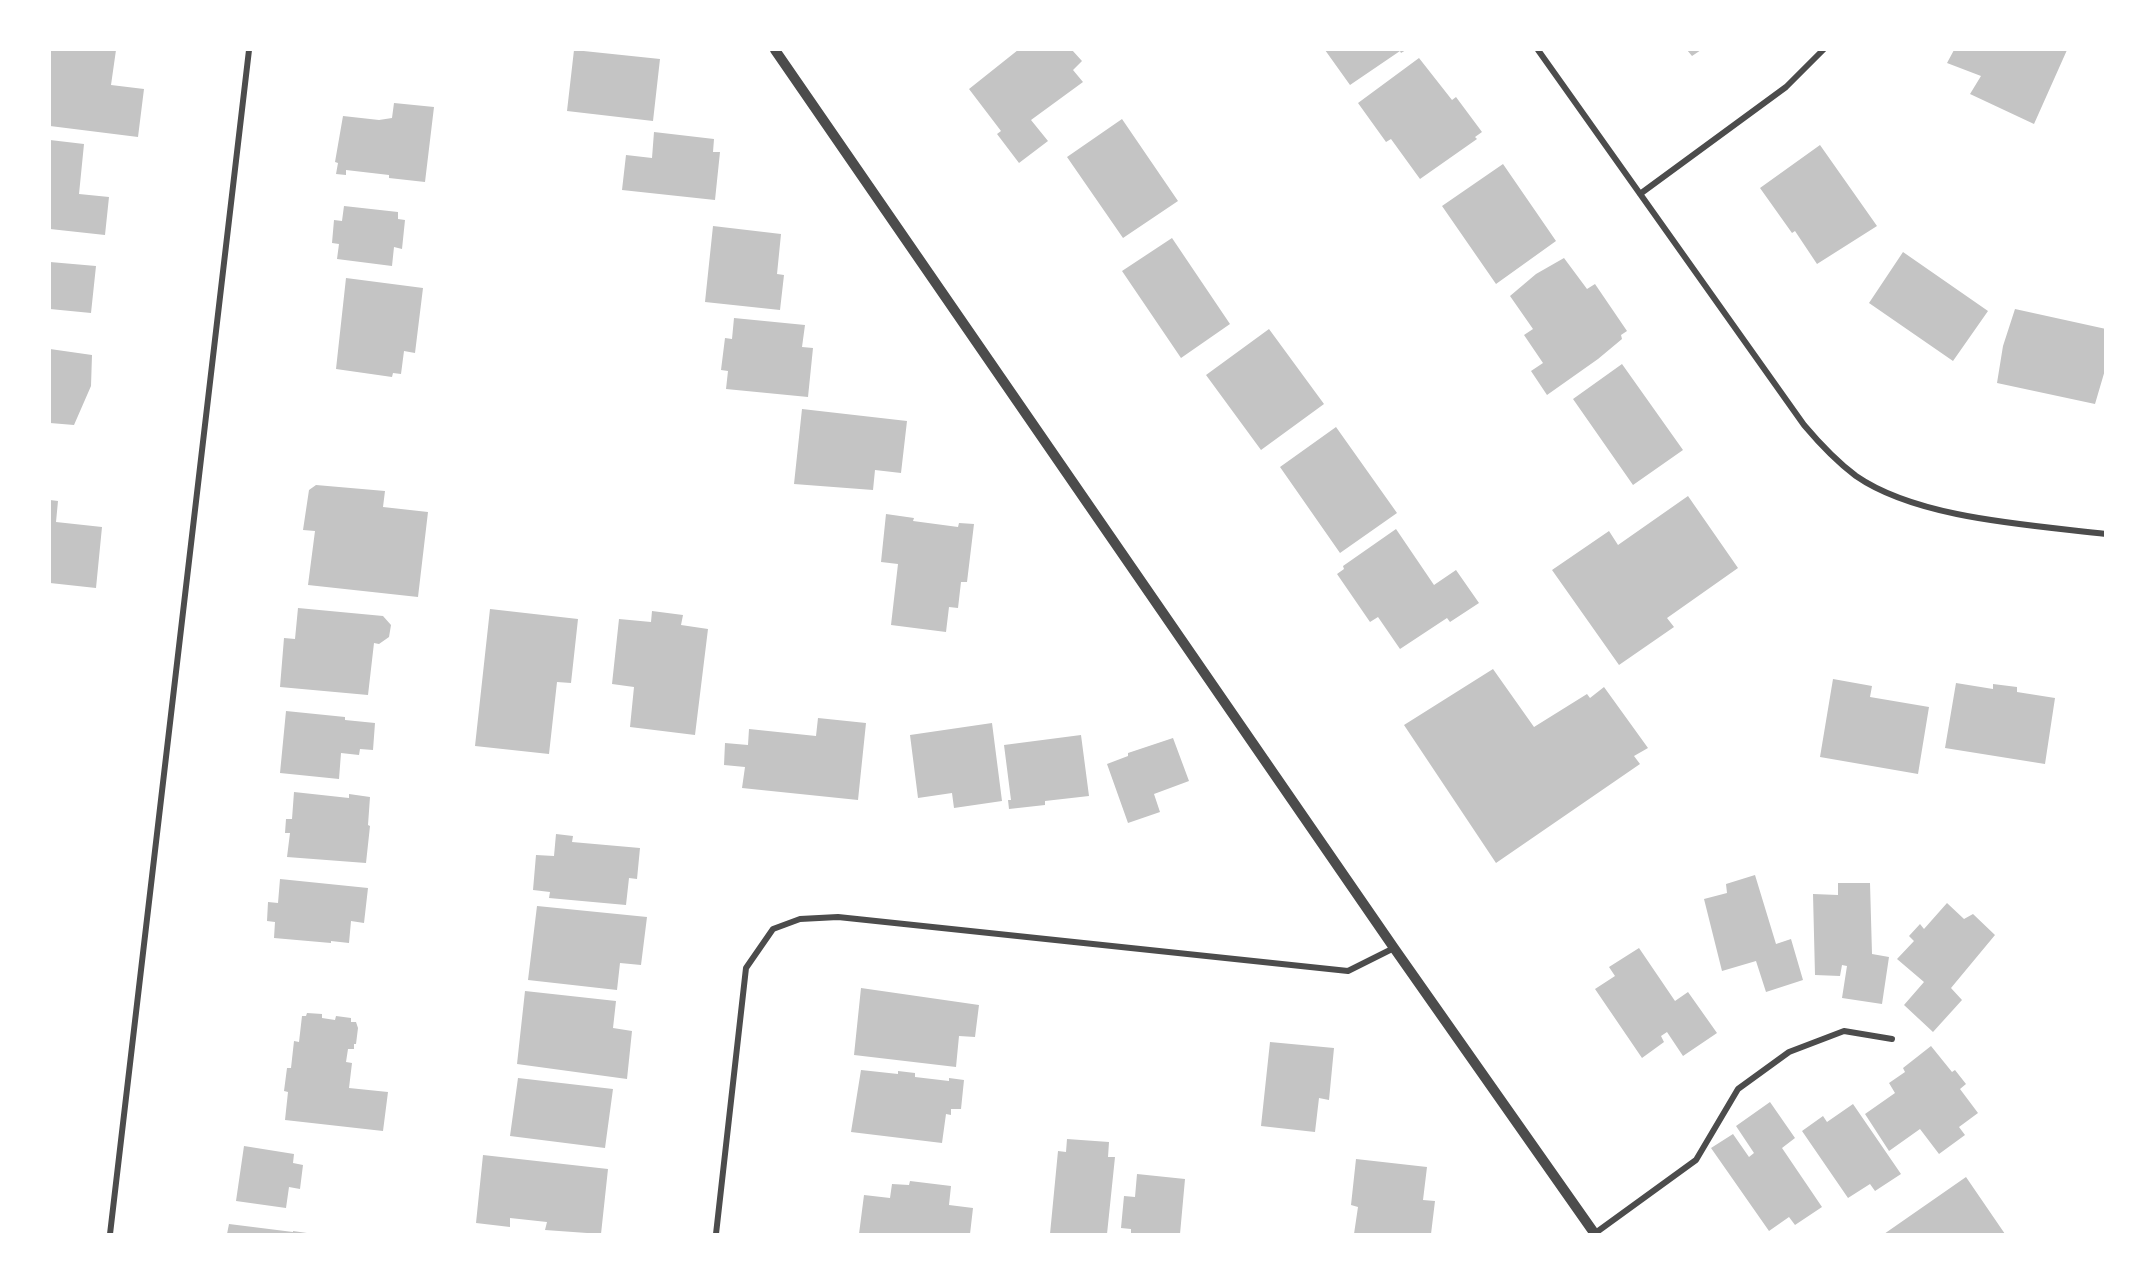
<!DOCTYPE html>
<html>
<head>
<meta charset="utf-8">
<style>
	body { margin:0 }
	#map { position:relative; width:2155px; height:1284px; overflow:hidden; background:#fff; font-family:Poppins,sans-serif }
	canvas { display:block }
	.frame { position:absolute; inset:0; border:51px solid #fff; pointer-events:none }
</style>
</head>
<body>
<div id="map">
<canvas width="2155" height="1284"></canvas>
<div class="frame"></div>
</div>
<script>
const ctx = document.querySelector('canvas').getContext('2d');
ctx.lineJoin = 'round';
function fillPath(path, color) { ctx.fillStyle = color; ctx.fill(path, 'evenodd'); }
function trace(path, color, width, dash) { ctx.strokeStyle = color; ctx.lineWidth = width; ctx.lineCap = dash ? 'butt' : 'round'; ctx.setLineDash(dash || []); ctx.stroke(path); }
const building = new Path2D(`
	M 50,50 L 116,50 L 111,85 L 144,89 L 138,137 L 50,126 Z
	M 574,50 L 660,59 L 653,121 L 567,111 Z
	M 1018,50 L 1072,50 L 1082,61 L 1073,70 L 1083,82 L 1031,120 L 1048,141 L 1019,163 L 997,134 L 1001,131 L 969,89 Z
	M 1325,50 L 1406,50 L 1401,53 L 1400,51 L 1350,85 Z
	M 1687,50 L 1701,50 L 1692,56 Z
	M 1954,50 L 2067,50 L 2034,124 L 1970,94 L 1981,76 L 1947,63 Z
	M 1419,58 L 1452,100 L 1456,97 L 1482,132 L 1475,137 L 1477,139 L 1420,179 L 1391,139 L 1386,142 L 1358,103 Z
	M 394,103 L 434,107 L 425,182 L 389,178 L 389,175 L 346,170 L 346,175 L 336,174 L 338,163 L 335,162 L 343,116 L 379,120 L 392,118 Z
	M 1122,119 L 1178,201 L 1123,238 L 1067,157 Z
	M 654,132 L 714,139 L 713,152 L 720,152 L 715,200 L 622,190 L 626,155 L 652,158 Z
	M 50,140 L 84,144 L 79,194 L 109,197 L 105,235 L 50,229 Z
	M 1820,145 L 1877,226 L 1817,264 L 1795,231 L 1792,233 L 1760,188 Z
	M 1503,164 L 1556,241 L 1496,284 L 1442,206 Z
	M 344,206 L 398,212 L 398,219 L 405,220 L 402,249 L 394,247 L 392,266 L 337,259 L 339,244 L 332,243 L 334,220 L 342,221 Z
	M 713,226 L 781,234 L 777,274 L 784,275 L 780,310 L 705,302 Z
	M 1172,238 L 1230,324 L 1181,358 L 1122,271 Z
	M 1903,252 L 1988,311 L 1953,361 L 1869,303 Z
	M 1564,258 L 1587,289 L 1595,284 L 1627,331 L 1621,335 L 1622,339 L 1598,359 L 1547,395 L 1531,371 L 1543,363 L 1524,335 L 1533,329 L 1510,296 L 1536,274 Z
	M 50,262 L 96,266 L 91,313 L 50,309 Z
	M 346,278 L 423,288 L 415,353 L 404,351 L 401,374 L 393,373 L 392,377 L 336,369 Z
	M 2015,309 L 2106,329 L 2105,370 L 2095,404 L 1997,383 L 2003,346 Z
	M 734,318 L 805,325 L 802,347 L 813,348 L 808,397 L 726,389 L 728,371 L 721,370 L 725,338 L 732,339 Z
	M 1269,329 L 1324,404 L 1261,450 L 1206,375 Z
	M 50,349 L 92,355 L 91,386 L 74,425 L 50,423 Z
	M 1622,364 L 1683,450 L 1633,485 L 1573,399 Z
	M 802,409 L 907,421 L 901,473 L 875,470 L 873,490 L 794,484 Z
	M 1336,427 L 1397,513 L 1340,553 L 1280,467 Z
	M 316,485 L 385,491 L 383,507 L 428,512 L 418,597 L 308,585 L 315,531 L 303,530 L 309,490 Z
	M 1688,496 L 1738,568 L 1667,618 L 1674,627 L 1619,665 L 1552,570 L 1609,531 L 1618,545 Z
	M 50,500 L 58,501 L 56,522 L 102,527 L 96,588 L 50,583 Z
	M 886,514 L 914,518 L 913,521 L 958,527 L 959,523 L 974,524 L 967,582 L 961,582 L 958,608 L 949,607 L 946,632 L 891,625 L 898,564 L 881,562 Z
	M 1396,529 L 1434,585 L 1456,570 L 1479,603 L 1450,622 L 1447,618 L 1400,649 L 1378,617 L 1370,622 L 1337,574 L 1344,569 L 1343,566 Z
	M 298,608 L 383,616 L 391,625 L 389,637 L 379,644 L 374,643 L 368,695 L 280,687 L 284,638 L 295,639 Z
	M 490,609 L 578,619 L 571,683 L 557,682 L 549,754 L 475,746 Z
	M 652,611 L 683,615 L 681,625 L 708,629 L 695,735 L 630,727 L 634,687 L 612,684 L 619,619 L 651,622 Z
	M 1493,669 L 1534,727 L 1587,694 L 1590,698 L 1604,687 L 1648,748 L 1634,756 L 1640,764 L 1496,863 L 1404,725 Z
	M 1833,679 L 1872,686 L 1870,697 L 1929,707 L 1918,774 L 1820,757 Z
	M 1956,683 L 1993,689 L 1993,684 L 2017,687 L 2017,692 L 2055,698 L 2045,764 L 1945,748 Z
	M 286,711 L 345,717 L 345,720 L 375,723 L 373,750 L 360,749 L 359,755 L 341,753 L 339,779 L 280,773 Z
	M 818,718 L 866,723 L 858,800 L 742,788 L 745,767 L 724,765 L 725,743 L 748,745 L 749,729 L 816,736 Z
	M 992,723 L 1002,801 L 954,808 L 952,793 L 918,798 L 910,735 Z
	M 1081,735 L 1089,796 L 1045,801 L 1045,805 L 1009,809 L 1008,800 L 1011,800 L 1004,745 Z
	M 1173,738 L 1189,781 L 1154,794 L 1160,812 L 1128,823 L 1107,764 L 1128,756 L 1128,753 Z
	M 294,792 L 349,798 L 349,794 L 370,797 L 368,825 L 370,826 L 366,863 L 287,857 L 290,833 L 285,833 L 286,819 L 292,819 Z
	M 556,834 L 573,836 L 572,842 L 640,848 L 637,879 L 629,878 L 626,905 L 549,898 L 550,892 L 533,890 L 536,855 L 554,856 Z
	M 1755,875 L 1776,944 L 1791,939 L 1803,980 L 1766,992 L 1756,961 L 1722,971 L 1704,899 L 1727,893 L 1726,884 Z
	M 280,879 L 368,888 L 364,923 L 351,921 L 349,943 L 331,941 L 331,943 L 274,938 L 275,922 L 267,921 L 268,902 L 278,903 Z
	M 1838,883 L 1870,883 L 1872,954 L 1889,957 L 1882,1004 L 1842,998 L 1847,966 L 1842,965 L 1840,976 L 1815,975 L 1813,894 L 1838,895 Z
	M 1947,903 L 1964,919 L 1973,914 L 1995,935 L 1951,988 L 1962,1000 L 1933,1032 L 1904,1005 L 1924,982 L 1897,959 L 1914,941 L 1909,936 L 1920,924 L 1924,929 Z
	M 537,906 L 647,917 L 641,965 L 620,963 L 617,990 L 528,980 Z
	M 1639,948 L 1675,1001 L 1688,992 L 1717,1033 L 1683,1056 L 1667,1032 L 1661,1036 L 1664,1042 L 1642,1058 L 1595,989 L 1615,976 L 1609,967 Z
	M 861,988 L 979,1005 L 975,1037 L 959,1036 L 956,1067 L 854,1055 Z
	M 525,991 L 616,1001 L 613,1028 L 632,1031 L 627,1079 L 517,1064 Z
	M 307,1013 L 322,1014 L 322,1018 L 335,1020 L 336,1016 L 351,1018 L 351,1022 L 356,1022 L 358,1028 L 356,1044 L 354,1044 L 354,1049 L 348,1049 L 346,1062 L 352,1063 L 349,1088 L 388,1092 L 383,1131 L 285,1120 L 288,1092 L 284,1091 L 287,1068 L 291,1068 L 294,1041 L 299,1042 L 302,1016 L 306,1016 Z
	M 1270,1042 L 1334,1048 L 1329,1100 L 1319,1098 L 1315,1132 L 1261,1126 Z
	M 1931,1046 L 1952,1072 L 1955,1070 L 1966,1084 L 1960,1089 L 1978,1113 L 1959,1127 L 1965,1135 L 1939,1154 L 1920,1129 L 1889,1151 L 1865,1114 L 1895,1093 L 1889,1083 L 1905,1072 L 1903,1068 Z
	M 861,1070 L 898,1074 L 898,1071 L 915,1073 L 915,1077 L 949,1081 L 949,1078 L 964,1080 L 961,1109 L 951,1109 L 951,1115 L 946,1114 L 942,1143 L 851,1132 Z
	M 518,1078 L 613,1089 L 605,1148 L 510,1136 Z
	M 1770,1102 L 1795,1138 L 1782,1148 L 1822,1207 L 1795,1225 L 1789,1217 L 1769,1231 L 1711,1148 L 1733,1134 L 1749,1157 L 1754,1153 L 1736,1126 Z
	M 1853,1104 L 1901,1174 L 1875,1191 L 1870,1184 L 1848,1198 L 1802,1131 L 1823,1116 L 1827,1122 Z
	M 1067,1139 L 1109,1142 L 1108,1157 L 1115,1157 L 1107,1234 L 1050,1234 L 1058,1151 L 1066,1152 Z
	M 244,1146 L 294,1154 L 293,1163 L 303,1165 L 300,1189 L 289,1187 L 286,1208 L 236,1201 Z
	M 483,1155 L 608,1169 L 601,1234 L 545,1230 L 547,1222 L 510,1218 L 510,1227 L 476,1223 Z
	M 1356,1159 L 1427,1167 L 1423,1200 L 1435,1201 L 1431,1234 L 1354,1234 L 1358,1207 L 1351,1205 Z
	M 1137,1174 L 1185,1179 L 1180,1234 L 1131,1234 L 1131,1229 L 1121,1228 L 1124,1196 L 1135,1197 Z
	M 1966,1177 L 2005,1234 L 1884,1234 Z
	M 910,1181 L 951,1186 L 949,1205 L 973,1208 L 970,1234 L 859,1234 L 864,1195 L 890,1198 L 892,1184 L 909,1185 Z
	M 229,1224 L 293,1232 L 293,1231 L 314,1234 L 227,1234 Z`);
const minor = new Path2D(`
	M 1538,50 L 1804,425 C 1820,444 1836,461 1856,476 C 1918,519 2031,525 2106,534
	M 1640,194 L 1786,87 L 1823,50
	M 110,1234 L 249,50
	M 716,1234 L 746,968 L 773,929 L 800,919 L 838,917 L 1348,971 L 1394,948
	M 1594,1234 L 1696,1160 L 1738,1089 L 1789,1052 L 1844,1031 L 1892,1039`);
const tertiary = new Path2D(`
	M 775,50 L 1394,948 L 1595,1234`);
fillPath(building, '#c4c4c4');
trace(minor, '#4c4c4c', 6);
trace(tertiary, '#4c4c4c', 10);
</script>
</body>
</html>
